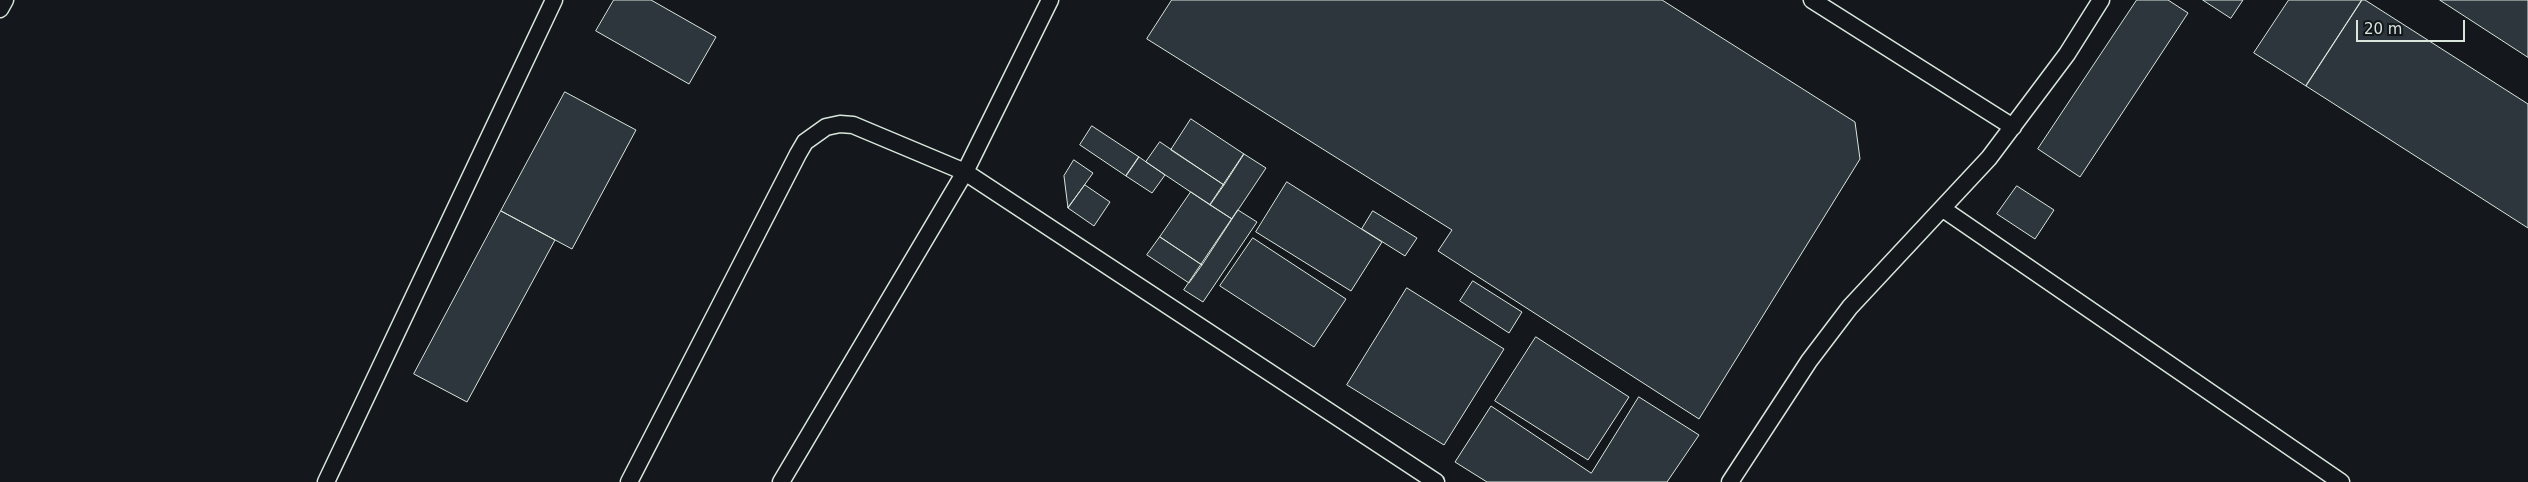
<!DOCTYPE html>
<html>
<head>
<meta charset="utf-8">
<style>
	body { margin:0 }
	#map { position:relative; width:2528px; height:482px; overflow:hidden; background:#14181c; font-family:"DejaVu Sans",sans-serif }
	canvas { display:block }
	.scale { position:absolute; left:2356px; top:20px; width:109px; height:22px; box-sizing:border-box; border:2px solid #d8e6dc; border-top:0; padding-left:6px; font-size:15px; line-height:18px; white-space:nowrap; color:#d8e6dc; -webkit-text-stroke:4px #14181c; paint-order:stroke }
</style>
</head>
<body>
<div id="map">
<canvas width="2528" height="482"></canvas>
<div class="scale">20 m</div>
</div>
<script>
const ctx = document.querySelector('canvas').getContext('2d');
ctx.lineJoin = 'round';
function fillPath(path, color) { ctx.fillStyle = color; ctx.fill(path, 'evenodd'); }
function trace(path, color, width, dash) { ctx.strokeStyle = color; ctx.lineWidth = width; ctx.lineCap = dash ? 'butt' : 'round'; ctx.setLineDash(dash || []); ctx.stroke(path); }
const building = new Path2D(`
	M 614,0 L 651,0 L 716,37 L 689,84 L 596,31 Z
	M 1172,0 L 1662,0 L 1855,122 L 1860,159 L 1699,419 L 1438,251 L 1452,230 L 1147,39 Z
	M 2137,0 L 2168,0 L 2188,13 L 2080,177 L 2038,149 Z
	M 2203,0 L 2243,0 L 2231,18 Z
	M 2289,0 L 2362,0 L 2306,86 L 2254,53 Z
	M 2362,0 L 2365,0 L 2528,104 L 2528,228 L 2306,86 Z
	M 2440,0 L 2528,0 L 2528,57 Z
	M 565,92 L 636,130 L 572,249 L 501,211 Z
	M 1191,119 L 1244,154 L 1224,185 L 1171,150 Z
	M 1092,126 L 1139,157 L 1126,176 L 1080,145 Z
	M 1160,142 L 1224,185 L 1210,205 L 1146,162 Z
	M 1244,154 L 1266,168 L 1232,219 L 1210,205 Z
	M 1139,157 L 1165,175 L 1152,193 L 1126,176 Z
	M 1074,160 L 1093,173 L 1068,208 L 1064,176 Z
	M 1287,182 L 1382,242 L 1351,291 L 1256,232 Z
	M 1085,185 L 1110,202 L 1094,226 L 1068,208 Z
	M 2017,186 L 2054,210 L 2035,239 L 1997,214 Z
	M 1191,192 L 1232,219 L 1202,265 L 1160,237 Z
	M 1238,210 L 1257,222 L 1203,302 L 1184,290 Z
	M 501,211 L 555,240 L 467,402 L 414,374 Z
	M 1373,211 L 1417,238 L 1405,256 L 1362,229 Z
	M 1160,237 L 1202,265 L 1189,283 L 1147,255 Z
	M 1253,238 L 1346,299 L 1314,347 L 1220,286 Z
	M 1473,281 L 1522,312 L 1509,333 L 1460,301 Z
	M 1407,288 L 1504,349 L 1444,445 L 1347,385 Z
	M 1536,337 L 1629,397 L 1588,460 L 1495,401 Z
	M 1639,397 L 1699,435 L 1667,482 L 1487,482 L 1455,462 L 1491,406 L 1591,473 Z`);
const lane = new Path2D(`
	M 1812,0 L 2013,127
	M 0,9 L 5,0
	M 1943,209 L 2341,482
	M 326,482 L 554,0
	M 629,482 L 798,154 L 805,142 L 826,127 L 840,124 L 853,125 L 965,172 L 1436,482
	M 781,482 L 965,172 L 1050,0
	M 1730,482 L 1809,361 L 1850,307 L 1989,158 L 2067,54 L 2101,0`);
fillPath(building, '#2c363c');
trace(building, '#d8e6dc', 1);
trace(lane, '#d8e6dc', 19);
trace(lane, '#14181c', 16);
</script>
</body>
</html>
